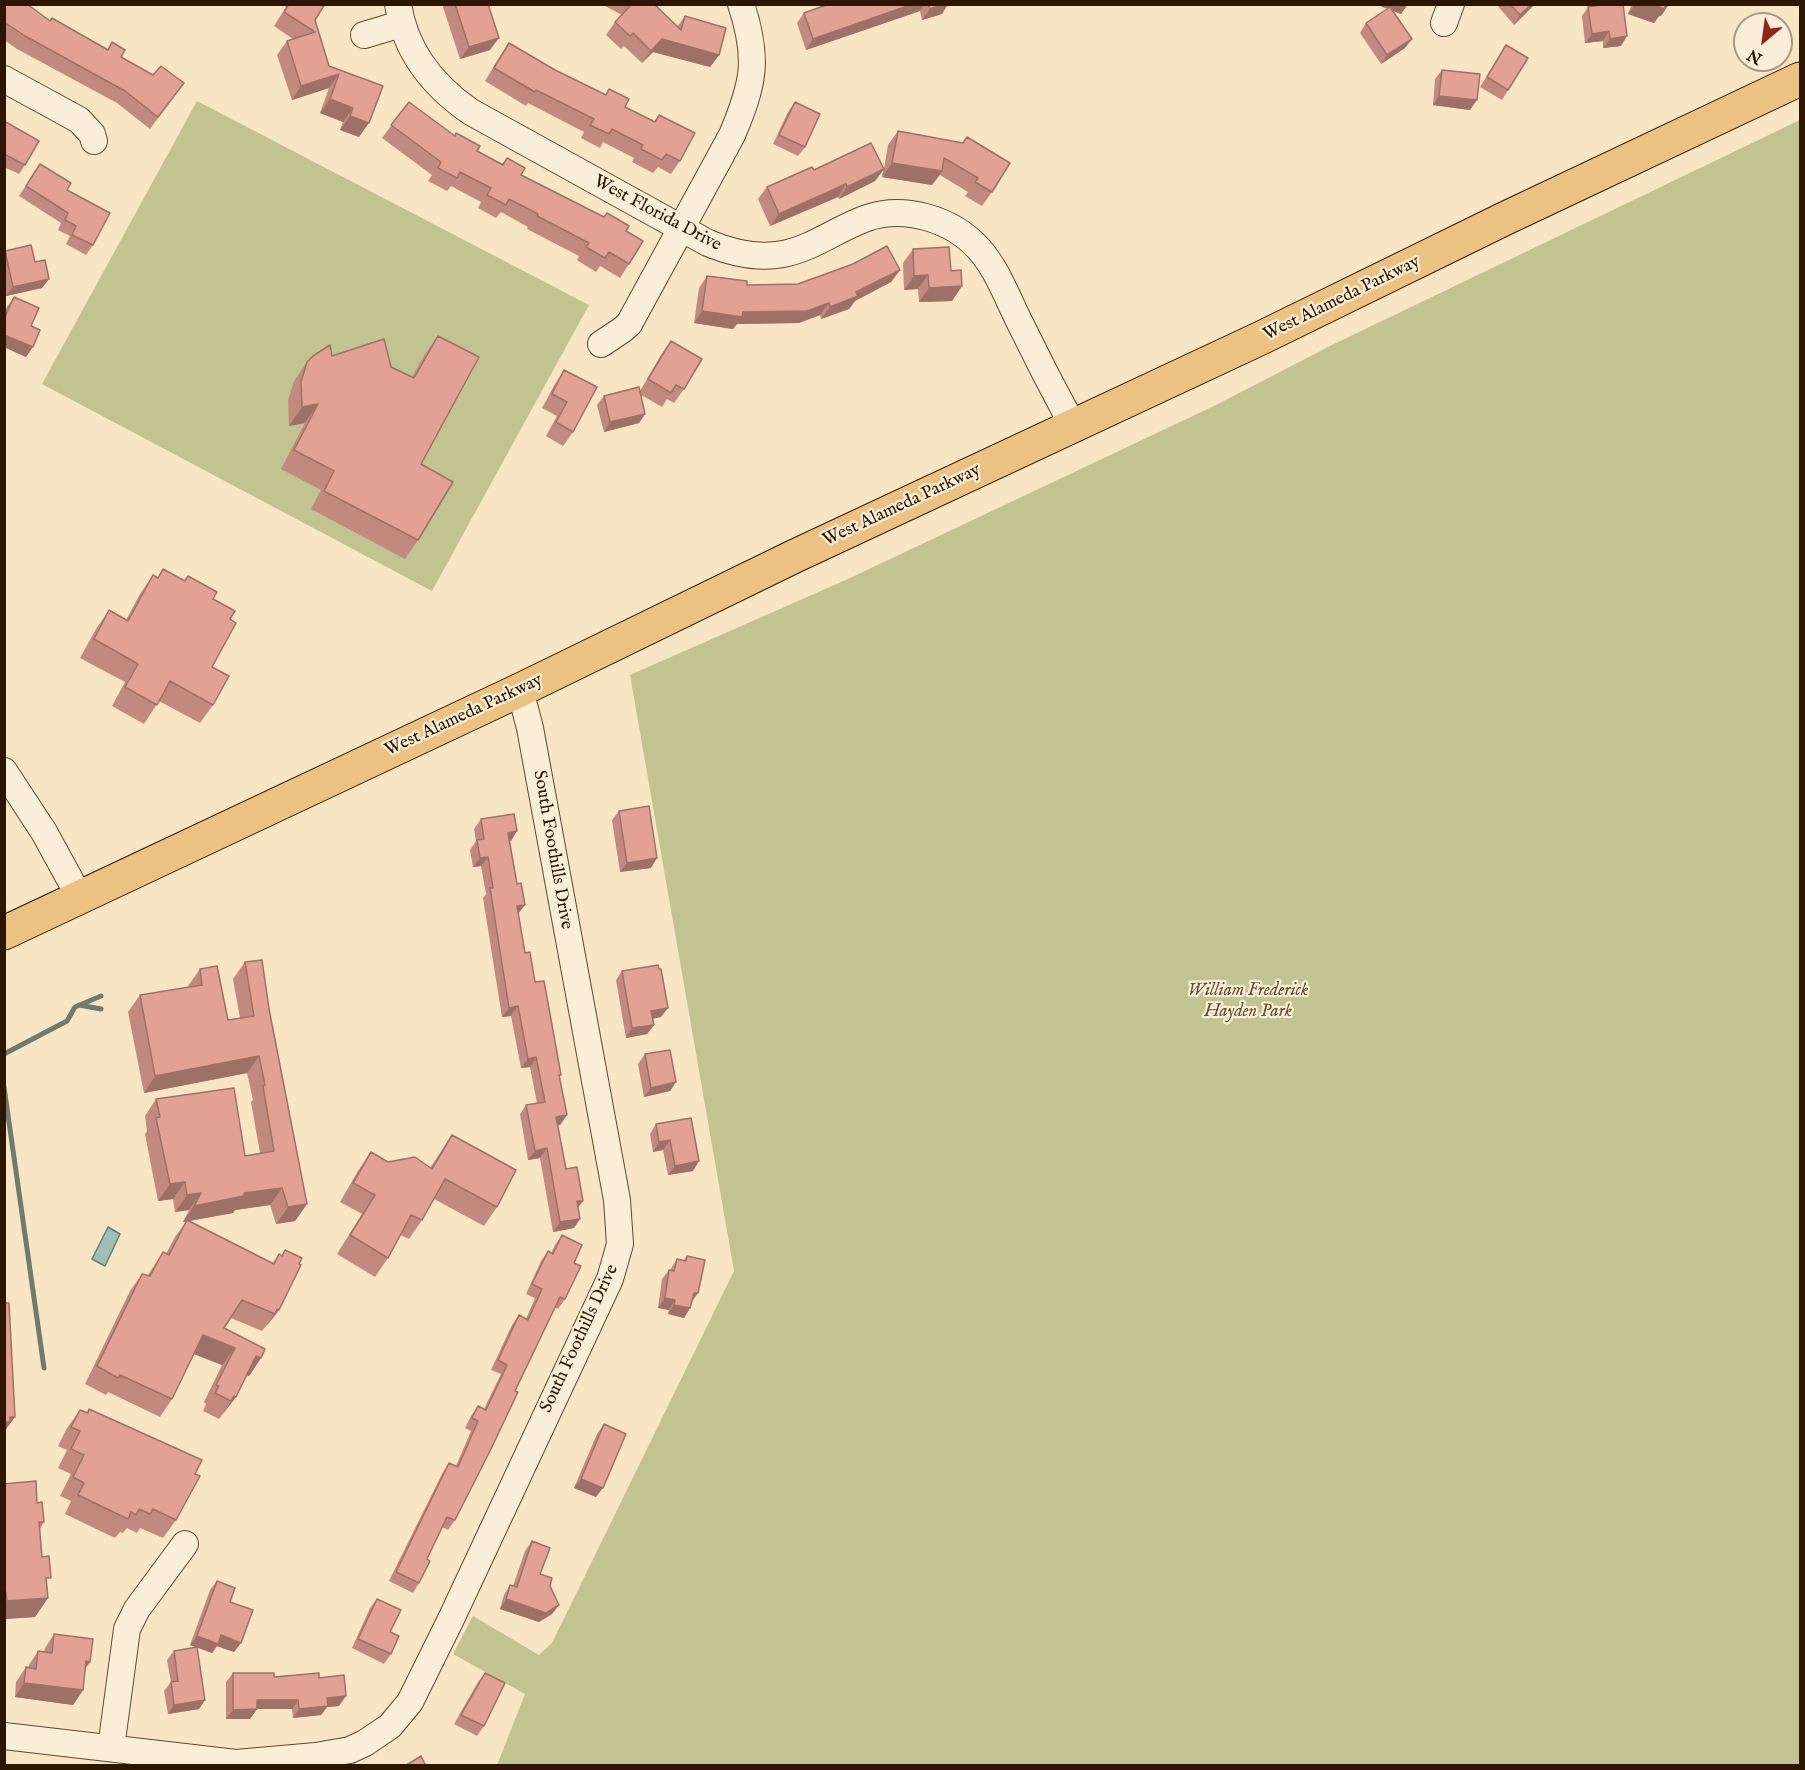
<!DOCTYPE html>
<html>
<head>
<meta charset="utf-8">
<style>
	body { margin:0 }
	#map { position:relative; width:1805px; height:1770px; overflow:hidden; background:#f7e5c3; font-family:"IM FELL English",serif }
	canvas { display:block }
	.frame { position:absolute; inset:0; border:6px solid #2c1501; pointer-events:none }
	.north { position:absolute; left:1733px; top:12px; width:60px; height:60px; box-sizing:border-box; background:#faeed8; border:2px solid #a89782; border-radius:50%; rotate:209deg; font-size:16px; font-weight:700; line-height:24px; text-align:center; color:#2c1501 }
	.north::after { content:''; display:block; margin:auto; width:21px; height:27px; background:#8f2418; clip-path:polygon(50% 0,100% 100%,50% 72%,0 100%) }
</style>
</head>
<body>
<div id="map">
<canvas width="1805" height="1770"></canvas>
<div class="frame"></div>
<div class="north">N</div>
</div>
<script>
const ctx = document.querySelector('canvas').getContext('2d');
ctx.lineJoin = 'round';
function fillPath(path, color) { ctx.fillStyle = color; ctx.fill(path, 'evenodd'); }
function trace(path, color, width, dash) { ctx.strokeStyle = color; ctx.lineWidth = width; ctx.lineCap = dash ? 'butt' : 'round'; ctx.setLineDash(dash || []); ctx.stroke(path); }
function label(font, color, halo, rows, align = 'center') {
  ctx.font = font + ' "IM FELL English",serif'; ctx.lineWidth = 4.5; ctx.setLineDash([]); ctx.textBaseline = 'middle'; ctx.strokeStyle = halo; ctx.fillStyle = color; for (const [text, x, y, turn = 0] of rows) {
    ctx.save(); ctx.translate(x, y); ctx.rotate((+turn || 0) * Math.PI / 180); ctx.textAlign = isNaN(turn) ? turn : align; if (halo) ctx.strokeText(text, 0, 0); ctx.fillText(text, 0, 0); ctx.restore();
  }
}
const green = new Path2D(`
	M 197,101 L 589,305 L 432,591 L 42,384 Z
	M 1800,120 L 1800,1765 L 497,1765 L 525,1694 L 453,1654 L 473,1616 L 539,1655 L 552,1643 L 734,1271 L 630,675 L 848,579 L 1216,405 L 1332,345 Z`);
const water = new Path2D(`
	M 108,1227 L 120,1234 L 105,1266 L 92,1259 Z`);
const stream = new Path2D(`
	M 79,1005 L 101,1009
	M 4,1054 L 67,1021 L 75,1007 L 101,996
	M 4,1087 L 44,1368`);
const minor = new Path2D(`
	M 398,4 C 405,51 433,86 471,112 L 708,243 C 732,253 757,259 783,254 C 814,248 838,228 867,218 C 905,205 952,219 979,249 C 997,269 1007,297 1019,321 C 1036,356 1054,391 1073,426
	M 1444,23 L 1451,4
	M 364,35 L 401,24
	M 4,79 L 79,120 L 92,134 L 94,141
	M 601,344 L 622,330 L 629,324 L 732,135 C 754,83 759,59 741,4
	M 4,771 L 44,832 L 79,896
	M 4,1736 L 236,1763
	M 111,1748 L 127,1629 L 137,1609 L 185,1544
	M 235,1766 L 236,1763 L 316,1756 L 350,1750 L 365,1743 L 390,1726 L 410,1702 L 452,1617 L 610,1279 L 620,1244 L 617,1200 L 530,728 L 520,690`);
const major = new Path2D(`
	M 4,933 L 520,690 L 795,556 L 1261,338 L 1506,218 L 1800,79`);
const wall = new Path2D(`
	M 4,4 L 50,20 L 108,49 L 112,42 L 121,57 L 175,95 L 150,129 L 117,103 L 17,49 L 4,40 Z
	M 283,4 L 325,4 L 315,20 L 329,66 L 383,86 L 359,137 L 340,130 L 343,122 L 320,113 L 329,88 L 292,100 L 277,55 L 287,41 L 293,39 L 274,26 L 286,7 Z
	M 442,4 L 488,4 L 490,50 L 460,59 Z
	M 601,4 L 654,4 L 677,27 L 685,16 L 719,55 L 710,67 L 653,52 L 642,63 L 624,46 L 621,49 L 606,35 L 615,22 L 622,15 Z
	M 829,4 L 948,4 L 942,14 L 922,20 L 920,11 L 806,50 L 797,23 L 804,13 Z
	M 1375,4 L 1408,4 L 1401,14 L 1393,11 L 1405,48 L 1381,64 L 1360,33 L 1366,23 L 1388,9 Z
	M 1496,4 L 1535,4 L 1514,25 Z
	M 1632,4 L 1669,4 L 1661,16 L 1659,16 L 1654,23 L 1628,14 Z
	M 1588,7 L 1621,46 L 1603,48 L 1603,41 L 1585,43 L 1582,16 Z
	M 509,43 L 555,70 L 606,95 L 609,89 L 625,107 L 654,122 L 659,115 L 680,161 L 671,174 L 658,167 L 653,173 L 632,162 L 634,158 L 603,142 L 600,148 L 581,138 L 584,132 L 528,103 L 526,106 L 485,81 L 500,56 Z
	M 1506,45 L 1508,90 L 1502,100 L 1480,87 Z
	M 1442,70 L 1470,110 L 1433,105 L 1435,79 Z
	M 409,102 L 455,136 L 477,151 L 502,164 L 507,158 L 521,175 L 626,231 L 629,264 L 620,278 L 600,266 L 596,272 L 577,260 L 579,256 L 527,229 L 528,227 L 501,212 L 496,218 L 478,208 L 481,202 L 451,186 L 447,191 L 428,181 L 432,175 L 382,138 Z
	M 795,102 L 805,147 L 798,156 L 773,144 L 788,112 Z
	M 4,121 L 25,165 L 19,174 L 4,167 Z
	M 898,131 L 963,143 L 967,137 L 992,192 L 982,206 L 965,196 L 968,192 L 940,175 L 932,185 L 882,177 L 883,170 L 875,181 L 839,199 L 838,197 L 770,226 L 758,199 L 767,187 L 814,170 L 884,169 L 888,145 Z
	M 40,164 L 67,190 L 93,245 L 86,255 L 66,244 L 70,236 L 58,230 L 61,223 L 19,196 Z
	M 913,249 L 951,271 L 962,286 L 952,301 L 919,302 L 918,289 L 904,290 L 903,263 Z
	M 4,251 L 5,251 L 49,279 L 42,288 L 6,296 L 4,288 Z
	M 900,270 L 891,282 L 855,301 L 849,309 L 821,319 L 820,315 L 799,323 L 737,324 L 733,329 L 694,323 L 699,288 L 707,276 L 747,285 L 798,284 Z
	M 14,297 L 31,326 L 26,357 L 4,347 L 4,313 L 7,307 Z
	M 438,336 L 421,464 L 418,540 L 405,559 L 311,509 L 321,490 L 281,469 L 305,423 L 289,426 L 288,400 L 294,381 L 307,362 L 332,356 L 391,367 L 412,377 L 425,354 Z
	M 671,341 L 684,389 L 674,403 L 667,399 L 662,407 L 641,395 L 645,414 L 639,423 L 604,432 L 597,405 L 604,396 L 640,391 L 661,355 Z
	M 564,370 L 573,432 L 563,446 L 546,436 L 557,416 L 542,408 L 555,384 Z
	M 163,569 L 185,581 L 188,576 L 213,599 L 230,619 L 212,667 L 213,705 L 200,723 L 159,701 L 144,724 L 112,706 L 125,682 L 80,658 L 96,629 L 109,610 L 126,620 L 140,594 L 153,575 L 158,577 Z
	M 619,811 L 651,868 L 620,872 L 612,820 Z
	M 481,819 L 511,841 L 510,841 L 518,914 L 525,953 L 535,982 L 561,1075 L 559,1078 L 567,1115 L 560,1125 L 558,1125 L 566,1169 L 583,1201 L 578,1207 L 574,1228 L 553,1232 L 540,1158 L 528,1160 L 520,1114 L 526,1105 L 537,1103 L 530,1067 L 521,1068 L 511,1016 L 502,1017 L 483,898 L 486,894 L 481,866 L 473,867 L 470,850 L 476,841 L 474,829 Z
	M 245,962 L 269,1009 L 307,1204 L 295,1221 L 276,1224 L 270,1205 L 235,1210 L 233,1213 L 189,1221 L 272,1264 L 279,1254 L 281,1256 L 285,1250 L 279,1310 L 262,1331 L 231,1318 L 224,1328 L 261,1358 L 249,1376 L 246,1375 L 236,1397 L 219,1419 L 203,1411 L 206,1404 L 204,1402 L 222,1365 L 194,1354 L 172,1399 L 160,1417 L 108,1392 L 106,1395 L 85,1384 L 130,1291 L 142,1274 L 148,1275 L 163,1252 L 166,1254 L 175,1237 L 186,1222 L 183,1222 L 189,1210 L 175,1212 L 173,1199 L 158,1201 L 145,1134 L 147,1131 L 145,1116 L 156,1099 L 245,1156 L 260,1153 L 251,1102 L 253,1100 L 247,1073 L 144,1093 L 128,1012 L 140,995 L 188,988 L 188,986 L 200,969 L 228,1020 L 240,1018 L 233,979 Z
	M 622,971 L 661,1017 L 652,1019 L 654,1025 L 647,1034 L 626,1038 L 616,980 Z
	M 645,1054 L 676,1082 L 670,1091 L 644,1097 L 638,1064 Z
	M 691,1118 L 693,1171 L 668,1175 L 663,1150 L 653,1152 L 650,1134 L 656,1124 Z
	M 452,1135 L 497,1207 L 484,1226 L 434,1199 L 422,1220 L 409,1239 L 400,1235 L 388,1258 L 375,1277 L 337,1254 L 362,1214 L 340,1202 L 358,1171 L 371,1152 L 388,1162 L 430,1168 Z
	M 562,1235 L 574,1263 L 565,1299 L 558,1309 L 555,1307 L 455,1520 L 448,1530 L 442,1527 L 427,1559 L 419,1583 L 413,1593 L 389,1581 L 443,1472 L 449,1463 L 456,1466 L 471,1431 L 465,1428 L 471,1416 L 478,1406 L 484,1409 L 501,1374 L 491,1370 L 512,1325 L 519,1315 L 526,1319 L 535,1298 L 526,1294 L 541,1261 L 548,1251 L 551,1253 L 555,1245 Z
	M 687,1256 L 692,1301 L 690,1308 L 684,1318 L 668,1314 L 669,1310 L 658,1308 L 662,1279 L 669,1270 L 670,1270 L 677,1259 L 684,1260 Z
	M 89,1409 L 195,1474 L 176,1520 L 163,1538 L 140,1528 L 137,1533 L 127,1528 L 123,1533 L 120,1532 L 115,1538 L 65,1514 L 71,1501 L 60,1496 L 71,1474 L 58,1468 L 67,1450 L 58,1446 L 67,1428 L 80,1410 L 87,1413 Z
	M 604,1424 L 596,1497 L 574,1488 L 597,1434 Z
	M 4,1484 L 37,1503 L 44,1522 L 40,1529 L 42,1557 L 47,1583 L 48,1598 L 35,1617 L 4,1619 Z
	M 532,1541 L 540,1574 L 550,1586 L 559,1605 L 552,1614 L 539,1622 L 500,1609 L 504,1595 L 510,1585 L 513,1586 L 525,1551 Z
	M 217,1581 L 230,1602 L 241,1643 L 234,1652 L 217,1646 L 212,1653 L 197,1647 L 205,1700 L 199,1709 L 168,1714 L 164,1691 L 171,1682 L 167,1660 L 174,1651 L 197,1647 L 190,1645 L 210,1590 Z
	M 377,1599 L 390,1632 L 391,1654 L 384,1664 L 352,1648 L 370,1608 Z
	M 54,1634 L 85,1669 L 83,1690 L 73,1705 L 15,1697 L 16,1682 L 26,1667 L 28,1668 L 29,1665 L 38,1651 L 44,1652 L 45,1648 Z
	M 233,1673 L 274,1677 L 319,1678 L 339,1706 L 327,1707 L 321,1715 L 293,1718 L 292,1709 L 257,1709 L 250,1719 L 226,1719 L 226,1682 Z
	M 485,1673 L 484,1726 L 477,1736 L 454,1724 L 478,1682 Z`);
const shadedWall = new Path2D(`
	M 913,4 L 924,4 L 920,11 L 806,50 L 813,39 Z
	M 945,4 L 948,4 L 942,14 L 922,20 L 930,9 Z
	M 1375,4 L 1408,4 L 1401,14 Z
	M 1532,4 L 1535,4 L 1514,25 L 1520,15 Z
	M 1635,4 L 1669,4 L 1661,16 L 1659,16 L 1654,23 L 1628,14 Z
	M 1609,31 L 1603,41 L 1585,43 L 1592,34 Z
	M 1627,36 L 1621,46 L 1603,48 L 1610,39 Z
	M 499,38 L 490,50 L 460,59 L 469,47 Z
	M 662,39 L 719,55 L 710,67 L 653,52 L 642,63 L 651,51 Z
	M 1412,39 L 1405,48 L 1381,64 L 1387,55 Z
	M 339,74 L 329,88 L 292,100 L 301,86 Z
	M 1439,96 L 1477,100 L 1470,110 L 1433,105 Z
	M 330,99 L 353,108 L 343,122 L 320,113 Z
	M 350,116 L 369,123 L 359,137 L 340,130 Z
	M 892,163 L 942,171 L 932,185 L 882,177 Z
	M 884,169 L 875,181 L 839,199 L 847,187 Z
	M 846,184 L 838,197 L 770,226 L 779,214 Z
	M 900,270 L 891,282 L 855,301 L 849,309 L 821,319 L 830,307 Z
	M 928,275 L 918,289 L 904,290 L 914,276 Z
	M 49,279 L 42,288 L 6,296 L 13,287 Z
	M 962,286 L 952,301 L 919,302 L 929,288 Z
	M 829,303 L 820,315 L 799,323 L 737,324 L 733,329 L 694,323 L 702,311 L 743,312 Z
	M 4,335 L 33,347 L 26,357 L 4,347 Z
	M 318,404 L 305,423 L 289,426 L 302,407 Z
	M 645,414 L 639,423 L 604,432 L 610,422 Z
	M 517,831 L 511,841 L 502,843 L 508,833 Z
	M 488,857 L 481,866 L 473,867 L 480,858 Z
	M 657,858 L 651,868 L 620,872 L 627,863 Z
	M 525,905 L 518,914 L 517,906 Z
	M 518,1006 L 511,1016 L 502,1017 L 509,1008 Z
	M 668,1008 L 661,1017 L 644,1020 L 651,1011 Z
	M 654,1025 L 647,1034 L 626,1038 L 632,1028 Z
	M 259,1056 L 247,1073 L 144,1093 L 155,1076 Z
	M 536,1057 L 530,1067 L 521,1068 L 528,1059 Z
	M 676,1082 L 670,1091 L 644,1097 L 651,1088 Z
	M 567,1115 L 560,1125 L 550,1127 L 556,1117 Z
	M 670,1140 L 663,1150 L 653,1152 L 659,1142 Z
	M 547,1148 L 540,1158 L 528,1160 L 535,1151 Z
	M 699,1161 L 693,1171 L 668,1175 L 675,1166 Z
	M 185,1182 L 173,1199 L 158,1201 L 170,1184 Z
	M 282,1188 L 270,1205 L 235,1210 L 233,1213 L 183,1222 L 194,1206 L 244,1193 Z
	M 201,1193 L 189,1210 L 175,1212 L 187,1195 Z
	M 577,1201 L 583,1201 L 576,1210 Z
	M 307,1204 L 295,1221 L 276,1224 L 288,1207 Z
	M 580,1219 L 574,1228 L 553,1232 L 560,1222 Z
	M 694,1293 L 698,1293 L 691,1303 Z
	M 665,1298 L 675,1300 L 669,1310 L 658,1308 Z
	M 674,1305 L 690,1308 L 684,1318 L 668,1314 Z
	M 277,1309 L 279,1310 L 266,1327 Z
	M 203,1335 L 235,1348 L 222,1365 L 191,1353 Z
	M 256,1356 L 261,1358 L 249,1376 L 243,1373 Z
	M 234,1396 L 236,1397 L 223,1414 Z
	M 10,1417 L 15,1417 L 4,1432 L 4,1422 Z
	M 581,1479 L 603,1488 L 596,1497 L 574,1488 Z
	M 48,1598 L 35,1617 L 4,1619 L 4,1604 L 7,1601 Z
	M 506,1599 L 559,1605 L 552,1614 L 539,1622 L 500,1609 Z
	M 221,1635 L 241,1643 L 234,1652 L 217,1646 L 212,1653 L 190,1645 L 197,1636 Z
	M 86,1661 L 90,1662 L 80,1676 Z
	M 24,1683 L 83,1690 L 73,1705 L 15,1697 Z
	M 346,1696 L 339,1706 L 327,1707 L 321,1715 L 293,1718 L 299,1709 L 327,1698 Z
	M 205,1700 L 199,1709 L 168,1714 L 174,1705 Z
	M 257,1700 L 298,1700 L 292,1709 L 257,1709 L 250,1719 L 226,1719 L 233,1710 Z`);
const building = new Path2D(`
	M 4,4 L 27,4 L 50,21 L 52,18 L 108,50 L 112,42 L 125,50 L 121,57 L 153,75 L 161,66 L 184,83 L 158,117 L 125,91 L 25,36 L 4,22 Z
	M 289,4 L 325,4 L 315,20 L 329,66 L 383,86 L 369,123 L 350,116 L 353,108 L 330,99 L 339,74 L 301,86 L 287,41 L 315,32 L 284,12 Z
	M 455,4 L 488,4 L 499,38 L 469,47 Z
	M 632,4 L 654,4 L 681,30 L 685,16 L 726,28 L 719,55 L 662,39 L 651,51 L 633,33 L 630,36 L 615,22 Z
	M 829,4 L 913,4 L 813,39 L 804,13 Z
	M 928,4 L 945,4 L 930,9 Z
	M 1510,4 L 1532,4 L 1520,15 Z
	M 1605,4 L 1623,4 L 1627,36 L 1610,39 L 1609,31 L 1592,34 L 1588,7 Z
	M 1652,4 L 1666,4 L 1664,9 Z
	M 1390,7 L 1412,39 L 1387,55 L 1366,23 Z
	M 509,43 L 555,70 L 606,95 L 609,89 L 629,99 L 625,107 L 655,122 L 659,115 L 695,133 L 680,161 L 666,154 L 662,160 L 641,149 L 643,145 L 612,129 L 609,134 L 590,125 L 594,119 L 536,90 L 535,92 L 494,68 Z
	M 1506,45 L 1528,58 L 1508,90 L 1487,77 Z
	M 1442,70 L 1480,74 L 1477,100 L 1439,96 Z
	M 409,102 L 455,136 L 456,133 L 480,146 L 477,151 L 503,165 L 507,158 L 525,168 L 521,175 L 604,217 L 607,213 L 629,226 L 626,231 L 643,241 L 629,264 L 609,252 L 605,258 L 586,247 L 589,243 L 537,216 L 538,214 L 509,199 L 506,205 L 487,195 L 491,188 L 460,172 L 457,178 L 438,168 L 441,162 L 391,125 Z
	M 795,102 L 820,114 L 805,147 L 779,135 Z
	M 4,121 L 39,141 L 25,165 L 4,154 Z
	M 898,131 L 963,143 L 967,137 L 1010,163 L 992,192 L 975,182 L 978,178 L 944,158 L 942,171 L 892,163 Z
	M 871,143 L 884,169 L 847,187 L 846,184 L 779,214 L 767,187 L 812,167 L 814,170 Z
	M 40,164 L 71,183 L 67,190 L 110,213 L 93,245 L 72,235 L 76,226 L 65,220 L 68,213 L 26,186 Z
	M 31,245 L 35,262 L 45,260 L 49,279 L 13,287 L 5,251 Z
	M 887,246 L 900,270 L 856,292 L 858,296 L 830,307 L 829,303 L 807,311 L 743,312 L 742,317 L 702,311 L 707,276 L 747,281 L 747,285 L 798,284 L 853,264 Z
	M 949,247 L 951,271 L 961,270 L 962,286 L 929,288 L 928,275 L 914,276 L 913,249 Z
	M 14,297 L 39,308 L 31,326 L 40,330 L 33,347 L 4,335 L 4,319 Z
	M 438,336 L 479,357 L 421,464 L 453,482 L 418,540 L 324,491 L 334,471 L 294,450 L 318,404 L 302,407 L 301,382 L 307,362 L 313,356 L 330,345 L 332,356 L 384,339 L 391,367 L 414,378 Z
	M 671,341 L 702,359 L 684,389 L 676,385 L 671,393 L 648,379 Z
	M 564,370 L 597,387 L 573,432 L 556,422 L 567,402 L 552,394 Z
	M 639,387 L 645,414 L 610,422 L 604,396 Z
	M 163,569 L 185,581 L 188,576 L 217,592 L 213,599 L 235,611 L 230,619 L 236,623 L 212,667 L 229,676 L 213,705 L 170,681 L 157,705 L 125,687 L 138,664 L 94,639 L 109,610 L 128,621 L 153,575 L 158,578 Z
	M 649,806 L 657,858 L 627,863 L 619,811 Z
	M 514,814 L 517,831 L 508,833 L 517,884 L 521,883 L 525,905 L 517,906 L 525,953 L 530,952 L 535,982 L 544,981 L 561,1075 L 559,1075 L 567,1115 L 556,1117 L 566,1169 L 577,1167 L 583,1201 L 577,1201 L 580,1219 L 560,1222 L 547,1148 L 535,1151 L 526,1105 L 545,1102 L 536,1057 L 528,1059 L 518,1006 L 509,1008 L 490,888 L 493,888 L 488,857 L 480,858 L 477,840 L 484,839 L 481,819 Z
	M 262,960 L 269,1009 L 307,1204 L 288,1207 L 282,1188 L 244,1193 L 244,1196 L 194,1206 L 201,1193 L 187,1195 L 185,1182 L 170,1184 L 156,1118 L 160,1117 L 156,1099 L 234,1088 L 245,1156 L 274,1151 L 263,1086 L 265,1085 L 259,1056 L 155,1076 L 140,995 L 202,985 L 200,969 L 217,966 L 228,1020 L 254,1016 L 245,962 Z
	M 658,965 L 659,969 L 661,969 L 668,1008 L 651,1011 L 654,1025 L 632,1028 L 622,971 Z
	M 670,1050 L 676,1082 L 651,1088 L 645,1054 Z
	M 691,1118 L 699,1161 L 675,1166 L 670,1140 L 659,1142 L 656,1124 Z
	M 452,1135 L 516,1170 L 497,1207 L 445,1179 L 422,1220 L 411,1215 L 388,1258 L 350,1235 L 375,1195 L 353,1183 L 371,1152 L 388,1162 L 415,1157 L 432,1169 Z
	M 187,1220 L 274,1264 L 279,1254 L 282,1256 L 285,1250 L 302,1258 L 299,1264 L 301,1265 L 279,1310 L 277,1309 L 275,1314 L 242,1300 L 224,1328 L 265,1349 L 261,1358 L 256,1356 L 236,1397 L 234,1396 L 231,1401 L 215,1393 L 219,1386 L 216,1385 L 235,1348 L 203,1335 L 172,1399 L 120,1375 L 118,1378 L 97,1366 L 142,1274 L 150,1276 L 163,1252 L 169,1255 Z
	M 562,1235 L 582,1245 L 574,1263 L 581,1266 L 565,1299 L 560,1297 L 515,1391 L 518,1392 L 491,1449 L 455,1520 L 447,1517 L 427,1559 L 430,1561 L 419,1583 L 396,1572 L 449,1463 L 458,1467 L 478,1421 L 472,1418 L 478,1406 L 486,1410 L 507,1365 L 498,1360 L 519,1315 L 528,1320 L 542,1289 L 532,1284 L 548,1251 L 553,1254 Z
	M 687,1256 L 705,1260 L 698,1293 L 694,1293 L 690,1308 L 674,1305 L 675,1300 L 665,1298 L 669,1270 L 674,1271 L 677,1259 L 686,1261 Z
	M 4,1303 L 9,1303 L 15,1417 L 10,1417 L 10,1422 L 4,1422 Z
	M 89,1409 L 202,1460 L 195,1474 L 200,1476 L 176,1520 L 153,1509 L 150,1514 L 139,1509 L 136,1515 L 131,1512 L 128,1519 L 78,1495 L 84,1483 L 73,1477 L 84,1455 L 71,1449 L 80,1431 L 71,1427 L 80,1410 L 88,1413 Z
	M 604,1424 L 626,1434 L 603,1488 L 581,1479 Z
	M 36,1481 L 37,1503 L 42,1502 L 44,1522 L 39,1522 L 42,1557 L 49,1556 L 51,1578 L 46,1578 L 48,1598 L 7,1601 L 4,1581 L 4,1484 Z
	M 532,1541 L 550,1548 L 540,1574 L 552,1578 L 550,1586 L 559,1605 L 546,1613 L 506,1599 L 510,1585 L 517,1587 Z
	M 217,1581 L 235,1588 L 230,1602 L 253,1610 L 241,1643 L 221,1635 L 218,1644 L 197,1636 Z
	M 377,1599 L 401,1610 L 390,1632 L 399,1636 L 391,1654 L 358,1639 Z
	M 54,1634 L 93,1639 L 90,1662 L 86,1661 L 83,1690 L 24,1683 L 26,1667 L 36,1669 L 38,1651 L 52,1653 Z
	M 197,1647 L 205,1700 L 174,1705 L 171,1682 L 178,1681 L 174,1651 Z
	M 233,1673 L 274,1673 L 274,1677 L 319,1673 L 319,1678 L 344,1675 L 346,1696 L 327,1698 L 328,1706 L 299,1709 L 298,1700 L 257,1700 L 257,1709 L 233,1710 Z
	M 485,1673 L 505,1683 L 484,1726 L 461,1715 Z
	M 421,1756 L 426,1766 L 405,1766 Z`);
const streetNames = [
	["West Florida Drive",657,214,28],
	["West Alameda Parkway",1342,299,-26],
	["West Alameda Parkway",902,506,-25],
	["West Alameda Parkway",464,716,-25],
	["South Foothills Drive",552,850,80],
	["South Foothills Drive",580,1339,-65]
];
const parkNames = [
	["William Frederick",1248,991],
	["Hayden Park",1248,1012]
];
fillPath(green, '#c1c391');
fillPath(water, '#9dbfb7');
trace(water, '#707b6e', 1.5);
trace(stream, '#707b6e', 5);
trace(minor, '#5f4932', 28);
trace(major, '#2c1501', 35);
trace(minor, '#faeed8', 26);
trace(major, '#ecc282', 33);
fillPath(wall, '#c28a7e');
fillPath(shadedWall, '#9e7166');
fillPath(building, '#e2a192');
trace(building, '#9e7166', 1.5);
label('18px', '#2c1501', '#faeed8', streetNames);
label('italic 18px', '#605233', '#faeed8', parkNames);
</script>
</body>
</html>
